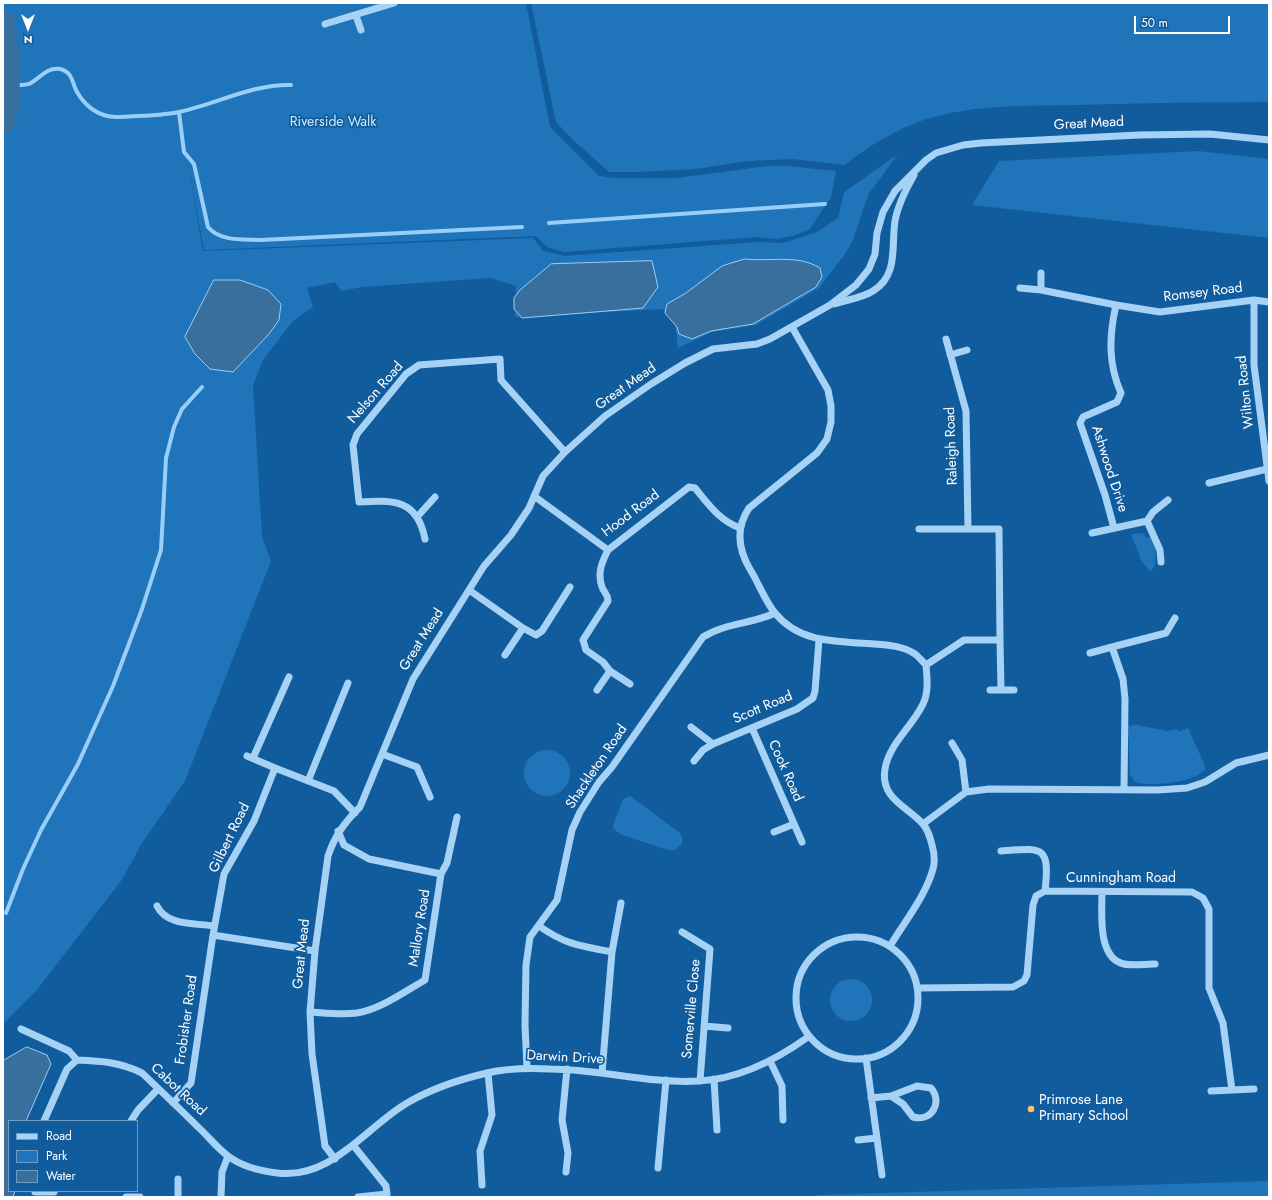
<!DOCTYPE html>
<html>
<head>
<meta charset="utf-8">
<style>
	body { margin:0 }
	#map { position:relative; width:1272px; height:1200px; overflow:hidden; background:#115c9d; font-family:Jost,sans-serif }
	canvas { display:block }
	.frame { position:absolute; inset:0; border:4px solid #fff; pointer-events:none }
	.legend { position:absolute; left:8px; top:1120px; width:130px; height:72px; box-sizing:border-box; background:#115c9d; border:1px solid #709dc4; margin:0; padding:5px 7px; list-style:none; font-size:12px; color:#fff }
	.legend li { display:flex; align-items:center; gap:8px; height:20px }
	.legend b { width:20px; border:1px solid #709dc4 }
	.north { position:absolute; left:8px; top:8px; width:40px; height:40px; -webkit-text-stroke:3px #115c9d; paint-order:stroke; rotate:180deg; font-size:11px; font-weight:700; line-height:16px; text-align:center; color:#fff }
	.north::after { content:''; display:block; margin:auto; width:14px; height:18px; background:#fff; clip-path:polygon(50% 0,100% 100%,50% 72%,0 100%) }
	.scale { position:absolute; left:1134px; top:16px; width:96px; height:18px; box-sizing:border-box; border:2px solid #fff; border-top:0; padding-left:5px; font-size:12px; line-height:14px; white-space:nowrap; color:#fff; -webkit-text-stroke:3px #115c9d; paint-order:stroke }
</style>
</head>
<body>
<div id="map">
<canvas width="1272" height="1200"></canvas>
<div class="frame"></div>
<ul class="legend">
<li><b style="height:5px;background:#a6d2f5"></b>Road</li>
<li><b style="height:11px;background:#2075ba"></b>Park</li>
<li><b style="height:11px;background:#396f9d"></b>Water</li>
</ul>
<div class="north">N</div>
<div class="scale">50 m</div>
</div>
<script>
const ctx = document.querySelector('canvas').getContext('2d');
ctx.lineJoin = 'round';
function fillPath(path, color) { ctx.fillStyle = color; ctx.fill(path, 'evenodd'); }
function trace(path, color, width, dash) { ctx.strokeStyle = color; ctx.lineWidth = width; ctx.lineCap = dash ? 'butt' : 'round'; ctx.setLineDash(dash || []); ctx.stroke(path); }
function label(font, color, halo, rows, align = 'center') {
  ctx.font = font + ' Jost,sans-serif'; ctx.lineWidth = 3.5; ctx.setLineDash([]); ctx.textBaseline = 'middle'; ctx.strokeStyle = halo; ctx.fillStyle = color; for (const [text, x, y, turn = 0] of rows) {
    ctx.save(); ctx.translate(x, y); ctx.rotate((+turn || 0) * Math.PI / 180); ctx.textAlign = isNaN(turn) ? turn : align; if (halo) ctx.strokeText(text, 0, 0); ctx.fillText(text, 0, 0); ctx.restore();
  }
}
const green = new Path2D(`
	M 3,3 L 526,3 L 550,127 L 599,176 L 613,178 L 676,178 L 768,166 L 788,166 L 836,171 L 831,197 L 810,229 L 793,236 L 776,239 L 757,237 L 564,252 L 547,247 L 536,236 L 204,250 L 187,158 L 203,251 L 533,238 L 543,251 L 565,256 L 758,242 L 783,243 L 817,232 L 838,218 L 844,192 L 897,155 L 868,195 L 853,240 L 845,254 L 819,288 L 756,325 L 712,332 L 678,348 L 675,324 L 663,309 L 515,317 L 516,286 L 491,278 L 362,287 L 341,291 L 335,282 L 307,288 L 313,307 L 292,322 L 263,360 L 253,385 L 262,537 L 271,561 L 185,781 L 142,843 L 121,881 L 36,991 L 3,1024 Z
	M 531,3 L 1269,3 L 1269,102 C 1205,102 1141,103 1078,105 C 1027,106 976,104 927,119 C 902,126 865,148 845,165 L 793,159 L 748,161 L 696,169 L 638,172 L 609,172 L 572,139 L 556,122 Z
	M 1198,151 L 1269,159 L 1269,238 L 972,205 L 999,161 Z
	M 1138,533 L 1144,534 L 1146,538 L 1151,536 L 1156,546 L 1155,566 L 1150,571 L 1142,562 L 1131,534 Z
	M 1137,725 L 1167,731 L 1177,729 L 1179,732 L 1188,728 L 1206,768 C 1196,783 1151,787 1135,782 L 1130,775 L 1128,726 Z
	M524 773a23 23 0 1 1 46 0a23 23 0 1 1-46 0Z
	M 630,796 L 680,833 L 683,839 L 681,845 L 675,850 L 668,850 L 620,834 L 614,829 L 613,825 L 623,799 Z
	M830 1000a21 21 0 1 1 42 0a21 21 0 1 1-42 0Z
	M 1269,1181 L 1269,1197 L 803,1197 L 818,1195 Z`);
const water = new Path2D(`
	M 745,259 C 771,262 797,254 820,268 L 822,277 L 816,287 L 753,324 L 711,331 L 692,339 L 679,334 L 677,327 L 665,313 L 667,304 L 686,293 L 722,266 Z
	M 652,261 L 658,287 L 643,308 L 522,318 L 514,309 L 514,298 L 520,290 L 551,264 Z
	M 214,280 L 240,280 L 268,290 L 281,304 L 279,320 L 269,334 L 233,372 L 210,369 L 195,354 L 185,337 Z
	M 27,1047 L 47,1055 L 51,1064 L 26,1121 L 9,1121 L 9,1191 L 15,1191 L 13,1197 L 3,1197 L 3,1061 Z`);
const stream = new Path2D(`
	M 7,86 C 14,85 26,86 31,83 C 41,77 47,67 60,69 C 73,72 72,83 77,92 C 85,106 99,117 116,117 C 136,116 160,116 179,112 C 217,104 252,84 291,85
	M 179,112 L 184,152 L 194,164 L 208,227 C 220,242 244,239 261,240 L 522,227
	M 549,223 L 825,204
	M 6,913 L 23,869 L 41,830 L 78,764 L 113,686 L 142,609 L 161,550 L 166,458 L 174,427 L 182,409 L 202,387`);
const river = new Path2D(`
	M 3,23 C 8,51 12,95 3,122`);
const minor = new Path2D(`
	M 356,16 L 361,30
	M 325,24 L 394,3
	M 1041,273 L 1041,290
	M 1020,288 L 1041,290 L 1116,305 C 1109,336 1108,364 1121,393 L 1117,402 L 1083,417 L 1080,423 L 1105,495 L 1114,528
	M 1254,300 L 1254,365 L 1269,481
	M 834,304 C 846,300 862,298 873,291 C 899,275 891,246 895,221 C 898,204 906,189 914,175
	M 1116,305 L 1160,312 L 1254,300 L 1269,302
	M 792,327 L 828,390 L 831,406 L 831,422 L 827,439 L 817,453 L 749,508 C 735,529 738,550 751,571 C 759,584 765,601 775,613 C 800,644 838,641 874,644 C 888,645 903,646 915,654 C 919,657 922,661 926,665 C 927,678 929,692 923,704 C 912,727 889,744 885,769 C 880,798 906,806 922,823 C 928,829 930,837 932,845 C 934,852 935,862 933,869 C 925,897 905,921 890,946
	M 946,339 L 966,411 L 968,529
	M 950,355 L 967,350
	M 1209,483 L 1267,469
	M 534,496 L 608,550
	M 417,517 L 435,497
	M 919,529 L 999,529 L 1000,640 L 964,640 L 926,665
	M 1092,533 L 1147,521
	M 425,539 C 417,499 394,500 359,502 L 353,445 L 357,434 L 406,374 L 419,365 L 500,359 L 501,380 L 565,452
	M 1161,562 L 1160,550 L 1147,521 L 1153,512 L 1168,500
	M 469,590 L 523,628 L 536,635 L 542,631 L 570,587
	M 1000,640 L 1001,690
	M 1090,653 L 1112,647
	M 505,655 L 523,628
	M 630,684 L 610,671 L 603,662 L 586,650 L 583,640 L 608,601 C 608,594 604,593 602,587 C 597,573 602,562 608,550 L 689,487 L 695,488 C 708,504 720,521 740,528
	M 597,690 L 610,671
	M 990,690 L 1014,690
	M 691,727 L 713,744
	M 752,728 L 802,842
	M 952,743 L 962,760 L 966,792
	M 382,754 L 417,767 L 430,797
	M 247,756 L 275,768
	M 253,758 L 289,677
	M 694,761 L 703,750 L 713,744 L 797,709 L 813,698 L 815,691 L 819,640
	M 308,781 L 348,683
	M 1124,790 L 1125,699 L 1123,679 L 1112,647 L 1166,633 L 1175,618
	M 923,824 L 966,792 L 989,789 L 1158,790 L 1187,788 L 1205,782 L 1236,763 L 1269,755
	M 774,832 L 794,824
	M 1001,851 C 1043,848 1050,845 1045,891
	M 441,874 L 447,863 L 457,817
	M 1102,892 C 1102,913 1097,958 1124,964 C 1133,966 1146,964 1155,964
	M 157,906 C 167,926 194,923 214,926
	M 539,926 C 566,945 581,946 612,952 L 602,1073
	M 682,932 L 710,949 L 700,1081
	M796 998a61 61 0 1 1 122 0a61 61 0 1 1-122 0Z
	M 315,951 L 213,935 L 224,874 L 254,821 L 275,768 L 334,791 L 355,813
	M 612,952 L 621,903
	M 918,988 L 1013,987 L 1024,981 L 1027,975 L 1033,905 L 1036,896 L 1045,891 L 1192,892 L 1203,898 L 1209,909 L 1209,988 L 1223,1023 L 1232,1090
	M 310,1012 C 326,1013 342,1015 357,1013 C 381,1009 404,992 425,980 L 441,874 L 369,859 L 344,845 L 338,831
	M 704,1026 L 728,1028
	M 21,1029 L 69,1051 L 77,1060 C 101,1061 120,1062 142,1073 C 161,1091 180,1109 198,1127 C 208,1136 217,1148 228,1156 C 241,1166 261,1171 277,1173 C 331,1180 365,1128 407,1103 C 431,1089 461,1079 487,1073 C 508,1068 530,1068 550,1069 C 600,1069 649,1084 699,1081 C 739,1079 776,1060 808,1037
	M 866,1058 L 882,1175
	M 770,1061 L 782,1086 L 783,1120
	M 527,1068 L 525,1025 L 526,965 L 530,937 L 557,900 L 572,830 L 580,812 L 599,782 L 612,767 L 703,637 C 725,623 752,624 775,613
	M 714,1079 L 717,1130
	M 917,1086 L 931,1088 C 943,1102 932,1122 913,1117 L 903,1104 L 891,1096 Z
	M 1211,1091 L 1254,1089
	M 871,1098 L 891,1096
	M 173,1103 L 191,1083 L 213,935
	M 44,1121 L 67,1069 L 77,1060
	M 131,1121 L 138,1110 L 158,1089
	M 858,1140 L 877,1138
	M 353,1145 L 386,1186 L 387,1194 L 358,1197
	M 335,1159 L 325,1146 L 312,1054 L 310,1012 L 315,951 L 328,856 C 335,835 345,822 360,807 L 413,679 L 484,566 L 511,535 L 529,508 L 543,476 L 565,452 L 605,416 L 651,384 L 685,363 L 713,349 L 757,344 L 770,339 L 830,305 L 856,285 L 869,269 L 875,254 L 877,233 L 883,212 L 895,191 L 926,160 L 936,153 L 963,145 L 981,143 L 1139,135 L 1210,134 L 1269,140
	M 658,1168 L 666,1080
	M 566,1172 L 568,1153 L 562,1120 L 567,1069
	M 482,1185 L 480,1151 L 492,1115 L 488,1073
	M 35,1192 L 54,1192
	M 126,1197 L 140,1197
	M 178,1197 L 178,1179
	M 221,1197 L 222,1172 L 228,1156`);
const markers = [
	[1031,1109,4,"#ffc46a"]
];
const parkNames = [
	["Riverside Walk",333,123]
];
const streetNames = [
	["Great Mead",1089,124,-3],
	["Romsey Road",1203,293,-7],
	["Great Mead",626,387,-35],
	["Wilton Road",1246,392,-96],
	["Nelson Road",376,393,-49],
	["Raleigh Road",952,446,-92],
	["Ashwood Drive",1109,469,72],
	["Hood Road",631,514,-37],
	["Great Mead",422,640,-58],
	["Scott Road",763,708,-23],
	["Shackleton Road",597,767,-56],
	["Cook Road",785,771,66],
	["Gilbert Road",230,838,-64],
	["Cunningham Road",1121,879],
	["Mallory Road",420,928,-81],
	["Great Mead",302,954,-84],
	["Somerville Close",692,1009,-85],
	["Frobisher Road",187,1020,-82],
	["Darwin Drive",565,1058,3],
	["Cabot Road",178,1090,43]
];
const poiNames = [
	["Primrose Lane",1039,1101],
	["Primary School",1039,1117]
];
fillPath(green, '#2075ba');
fillPath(water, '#396f9d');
trace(water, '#98cef8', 1);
trace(stream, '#98cef8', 4);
trace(river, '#396f9d', 23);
trace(minor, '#a6d2f5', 7);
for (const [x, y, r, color] of markers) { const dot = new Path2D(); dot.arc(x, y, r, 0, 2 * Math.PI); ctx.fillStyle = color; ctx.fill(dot); trace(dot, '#115c9d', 1.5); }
label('14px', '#cfe9fe', '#115c9d', parkNames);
label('14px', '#fff', '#115c9d', streetNames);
label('14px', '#fff', '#115c9d', poiNames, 'left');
</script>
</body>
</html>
